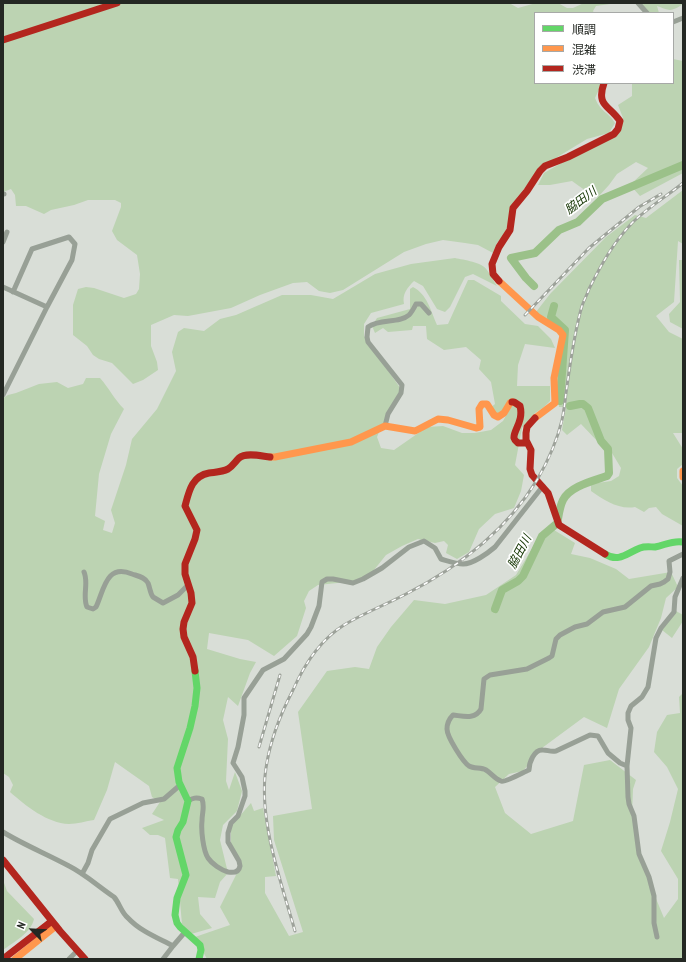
<!DOCTYPE html>
<html>
<head>
<meta charset="utf-8">
<style>
	body { margin:0 }
	#map { position:relative; width:686px; height:962px; overflow:hidden; background:#d9ded7; font-family:"PT Sans Narrow","Noto Sans JP",sans-serif }
	canvas { display:block }
	.frame { position:absolute; inset:0; border:4px solid #242823; pointer-events:none }
	.legend { position:absolute; left:534px; top:12px; width:140px; height:72px; box-sizing:border-box; background:#fff; border:1px solid #a7a9a7; margin:0; padding:5px 7px; list-style:none; font-size:12px; color:#242823 }
	.legend li { display:flex; align-items:center; gap:8px; height:20px }
	.legend b { width:20px; border:1px solid #a7a9a7 }
	.north { position:absolute; left:12px; top:910px; width:40px; height:40px; -webkit-text-stroke:3px #fff; paint-order:stroke; rotate:294deg; font-size:11px; font-weight:700; line-height:16px; text-align:center; color:#242823 }
	.north::after { content:''; display:block; margin:auto; width:14px; height:18px; background:#242823; clip-path:polygon(50% 0,100% 100%,50% 72%,0 100%) }
</style>
</head>
<body>
<div id="map">
<canvas width="686" height="962"></canvas>
<div class="frame"></div>
<ul class="legend">
<li><b style="height:5px;background:#63d668"></b>順調</li>
<li><b style="height:5px;background:#ff974d"></b>混雑</li>
<li><b style="height:5px;background:#b3261e"></b>渋滞</li>
</ul>
<div class="north">N</div>
</div>
<script>
const ctx = document.querySelector('canvas').getContext('2d');
ctx.lineJoin = 'round';
function fillPath(path, color) { ctx.fillStyle = color; ctx.fill(path, 'evenodd'); }
function trace(path, color, width, dash) { ctx.strokeStyle = color; ctx.lineWidth = width; ctx.lineCap = dash ? 'butt' : 'round'; ctx.setLineDash(dash || []); ctx.stroke(path); }
function label(font, color, halo, rows, align = 'center') {
  ctx.font = font + ' "PT Sans Narrow","Noto Sans JP",sans-serif'; ctx.lineWidth = 3.5; ctx.setLineDash([]); ctx.textBaseline = 'middle'; ctx.strokeStyle = halo; ctx.fillStyle = color; for (const [text, x, y, turn = 0] of rows) {
    ctx.save(); ctx.translate(x, y); ctx.rotate((+turn || 0) * Math.PI / 180); ctx.textAlign = isNaN(turn) ? turn : align; if (halo) ctx.strokeText(text, 0, 0); ctx.fillText(text, 0, 0); ctx.restore();
  }
}
const green = new Path2D(`
	M 3,3 L 509,3 L 518,8 L 536,3 L 558,3 L 567,8 L 573,8 L 584,3 L 617,3 L 596,6 L 593,11 L 594,13 L 535,13 L 535,83 L 602,83 L 595,98 C 601,113 608,111 615,123 L 609,133 L 587,139 L 541,167 L 516,199 L 505,233 L 497,243 L 493,253 L 478,245 L 465,243 L 443,240 L 426,244 L 404,252 L 343,290 L 330,293 L 319,291 L 307,282 L 293,283 L 260,295 L 231,308 L 188,316 L 174,315 L 151,325 L 151,346 L 157,362 L 158,370 L 143,380 L 133,384 L 112,363 L 99,359 L 93,355 L 87,346 L 73,335 L 73,305 L 78,289 L 86,287 L 94,288 L 124,298 L 136,294 L 139,289 L 140,274 L 137,255 L 117,240 L 112,231 L 121,207 L 121,203 L 115,200 L 88,200 L 74,205 L 51,210 L 44,214 L 26,206 L 16,206 L 15,195 L 11,189 L 3,192 Z
	M 639,3 L 683,3 L 683,4 C 671,12 670,11 657,6 L 659,13 L 647,13 Z
	M 673,59 L 683,61 L 683,173 L 640,196 L 630,185 L 648,168 L 636,162 L 617,174 L 609,185 L 598,197 L 586,191 L 572,181 L 550,185 L 538,185 L 544,173 L 619,130 L 623,118 L 618,105 L 632,96 L 632,83 L 673,83 Z
	M 683,190 L 683,244 L 678,241 L 674,302 L 656,316 L 669,332 L 683,339 L 683,433 L 673,433 L 683,449 L 683,464 L 677,469 L 677,478 L 683,486 L 683,526 L 662,514 L 656,507 L 649,508 L 644,512 L 635,507 C 619,510 604,500 591,491 L 591,484 L 611,481 L 619,476 L 621,468 L 612,453 L 600,444 L 581,424 L 567,435 L 562,430 L 566,407 L 559,407 L 557,382 L 563,336 L 536,312 L 550,294 L 606,237 L 635,215 L 646,218 Z
	M 455,258 C 464,260 482,262 487,270 C 491,275 493,281 497,286 L 473,274 L 465,277 L 450,307 L 445,312 L 437,309 L 423,286 L 414,281 C 407,288 402,294 404,304 L 371,313 L 364,324 L 364,336 L 403,392 L 379,432 L 377,437 L 381,448 L 394,450 L 427,427 L 443,426 L 462,433 L 475,433 L 491,430 L 503,421 L 508,412 L 500,418 L 489,409 L 495,404 L 491,382 L 479,369 L 481,360 L 466,347 L 444,350 L 427,339 L 426,326 L 413,326 L 412,330 L 388,332 L 383,328 L 375,333 L 372,326 L 377,318 L 410,309 L 410,289 L 413,287 C 427,294 431,311 437,325 L 448,324 L 468,280 L 474,280 L 501,296 L 501,301 L 525,324 L 538,326 L 551,339 L 555,348 L 525,344 L 518,365 L 517,386 L 550,386 L 550,401 L 544,407 L 535,413 L 522,428 L 515,465 L 524,475 L 521,491 L 514,508 L 495,514 L 479,529 L 469,552 L 457,559 L 446,553 L 448,545 L 444,541 L 435,543 L 418,539 L 402,546 L 386,555 L 366,580 L 318,585 L 309,591 L 304,601 L 306,608 L 297,636 L 274,656 L 248,640 L 209,633 L 207,649 L 240,659 L 256,662 L 250,673 L 238,706 L 228,697 L 223,720 L 228,739 L 226,781 L 229,790 L 235,772 L 242,791 L 237,811 L 223,825 L 220,840 L 228,873 L 220,882 L 215,898 L 198,897 L 200,914 L 212,928 L 191,934 L 182,924 L 178,879 L 170,878 L 165,838 L 158,835 L 150,835 L 142,828 L 164,820 L 152,814 L 160,802 L 152,797 L 149,786 L 115,762 L 107,790 L 94,820 C 86,821 77,824 69,824 C 47,823 26,806 10,792 L 13,785 L 9,777 L 3,773 L 3,759 L 4,758 L 3,757 L 3,398 L 8,395 L 16,393 L 39,384 L 57,382 L 68,388 L 83,384 L 86,378 L 100,378 C 109,388 114,399 124,409 L 111,434 L 99,474 L 95,516 L 105,521 L 103,530 L 112,533 L 115,523 L 111,510 L 126,465 L 132,439 L 157,409 L 176,371 L 172,352 L 178,332 L 184,328 L 204,331 L 220,319 L 236,315 L 282,295 L 311,295 L 333,299 L 375,274 L 411,264 Z
	M 679,260 L 683,260 L 683,329 L 670,322 L 669,314 L 680,302 Z
	M 554,530 L 575,543 L 571,554 L 590,558 L 616,569 L 629,579 L 671,572 L 678,587 L 666,598 L 661,618 L 649,647 L 619,689 L 607,728 L 584,717 L 542,748 L 523,771 L 509,774 L 495,787 L 505,813 L 531,834 L 573,821 L 584,765 L 610,760 L 636,780 L 633,789 L 632,813 L 640,860 L 664,918 L 678,899 L 678,879 L 661,851 L 670,822 L 678,789 L 667,767 L 654,752 L 657,732 L 667,715 L 680,713 L 679,697 L 683,693 L 683,959 L 207,959 L 195,937 L 230,925 L 220,907 L 240,867 L 231,846 L 231,826 L 251,803 L 254,811 L 263,808 L 276,876 L 265,877 L 265,893 L 289,936 L 303,932 L 274,840 L 273,816 L 312,809 L 298,712 L 327,671 L 355,667 L 369,669 L 377,647 L 391,627 L 414,600 L 445,604 L 486,595 L 516,575 L 541,534 Z
	M 676,611 L 683,615 L 683,621 L 672,638 L 662,630 Z
	M 3,880 L 7,891 L 34,919 C 31,933 14,942 3,950 Z`);
const river = new Path2D(`
	M 534,286 L 526,278 L 511,258 L 535,253 L 559,230 L 578,222 L 602,199 L 683,165
	M 554,306 L 551,317 L 565,330 L 560,401
	M 558,519 C 559,513 560,506 563,500 C 570,486 593,481 607,476 L 609,473 L 608,449 L 601,441 L 588,408 L 583,404 L 580,404 L 570,406
	M 495,609 L 502,590 L 518,581 L 523,576 L 542,536 L 555,525`);
const street = new Path2D(`
	M 638,3 L 647,13
	M 673,22 L 683,18
	M 3,194 L 4,194
	M 3,242 L 7,232
	M 3,287 L 47,307 L 3,395
	M 13,292 L 32,249 L 69,237 L 75,244 L 72,260 L 47,307
	M 385,426 L 388,414 L 401,393 L 402,385 L 368,342 L 367,337 L 368,327 C 380,318 399,324 409,315 C 412,312 414,308 416,304 L 421,304 L 429,313
	M 84,572 C 89,583 82,596 87,607 L 93,609 L 96,607 C 104,590 106,563 132,574 C 138,576 145,577 148,583 C 150,588 150,593 153,597 L 163,603 L 178,595 L 188,585
	M 627,766 L 620,763 L 608,753 L 598,736 L 590,735 L 556,751 C 550,752 548,750 543,750 C 534,749 529,763 529,770 C 524,772 504,783 501,781 C 495,779 491,773 486,770 C 481,767 474,769 469,766 C 463,762 447,737 447,729 C 447,724 449,719 453,715 C 463,716 475,720 481,709 L 484,679 L 490,675 L 527,669 L 549,658 L 552,656 L 556,639 L 560,635 L 575,627 L 587,624 L 603,612 L 625,607 L 651,586 L 660,584 L 664,582 L 668,579 L 670,572 L 669,561 L 683,554
	M 188,801 C 193,798 196,797 202,799 C 205,807 202,812 202,821 C 201,830 203,850 208,858 C 212,864 221,870 228,872 C 234,873 239,872 240,866 L 239,861 L 228,842 L 228,833 L 231,823 L 238,816 L 245,796 L 245,791 L 242,777 L 233,763 L 238,747 L 244,715 L 244,698 L 263,670 L 284,659 L 307,634 L 311,627 L 319,606 L 322,582 L 327,579 L 333,579 L 353,583 L 363,579 L 382,568 L 409,547 L 424,541 L 435,548 L 441,559 C 448,561 457,564 463,564 C 473,564 488,553 495,547 L 543,486
	M 3,832 C 24,845 47,854 69,866 C 85,874 99,887 114,897 C 120,904 121,912 128,918 C 140,931 158,938 173,946 L 185,932
	M 82,874 L 88,863 L 92,850 L 110,819 L 143,803 L 164,799 L 179,786
	M 657,937 L 654,923 L 654,896 L 649,877 L 639,854 L 634,816 L 629,804 L 628,797 L 627,766 L 631,728 L 628,720 L 628,713 L 631,706 L 642,697 L 648,687 L 656,638 L 661,628 L 674,612 L 675,597 L 683,578
	M 69,959 L 77,951
	M 163,959 L 173,946`);
const fast = new Path2D(`
	M 605,554 C 619,563 627,553 640,548 C 645,546 650,547 655,547 C 665,545 673,540 683,542
	M 195,671 L 197,688 L 195,706 L 190,728 L 177,768 L 179,782 L 188,801 L 183,822 L 178,830 L 176,837 L 186,875 L 177,898 L 175,915 L 177,923 L 180,927 L 200,945 L 201,950 L 199,959`);
const slow = new Path2D(`
	M 499,281 L 538,317 L 559,330 L 563,335 L 554,378 L 555,403 L 535,418
	M 270,457 L 275,457 L 351,442 L 385,426 L 415,431 L 438,419 L 448,420 L 476,428 L 480,427 L 479,409 L 482,404 L 487,404 L 494,415 L 498,417 L 504,413 L 510,403 L 512,402
	M 683,471 L 683,477
	M 15,959 L 56,926`);
const jam = new Path2D(`
	M 3,40 L 117,3
	M 499,281 L 493,274 L 492,264 L 499,247 L 510,230 L 513,208 L 527,191 L 540,171 L 545,166 L 568,157 L 614,134 L 618,129 L 620,121 C 609,105 596,106 604,83
	M 512,402 L 514,402 L 520,406 C 524,421 513,431 514,438 C 515,441 516,441 518,443 L 527,443
	M 535,418 L 527,427 L 526,433 L 526,440 L 531,450 L 530,469 L 532,475 L 548,493 L 559,525 L 605,554
	M 195,671 L 193,657 L 184,637 L 183,629 L 184,622 L 192,603 L 191,593 L 185,574 L 185,564 L 195,539 L 197,530 L 185,506 C 189,491 192,476 209,473 C 216,472 222,472 228,469 C 233,466 235,462 239,458 C 246,452 261,456 270,457
	M 3,860 L 60,931 L 85,959
	M 3,959 L 52,921`);
const rail = new Path2D(`
	M 525,315 L 589,248 L 639,207 L 661,194
	M 259,747 L 280,675
	M 295,931 C 281,882 258,819 266,768 C 270,741 280,715 293,690 C 304,665 320,640 344,625 C 364,613 385,605 406,594 C 459,567 506,531 537,480 C 548,461 557,441 562,420 C 564,411 565,402 566,393 C 570,365 574,333 582,306 C 584,300 587,295 589,289 C 601,265 613,243 632,223 C 646,209 667,196 683,183`);
const waterNames = [
	["脇田川",581,201,-37],
	["脇田川",520,552,-62]
];
fillPath(green, '#bcd3b2');
trace(river, '#9bc189', 8);
trace(street, '#98a096', 5);
trace(fast, '#63d668', 7);
trace(slow, '#ff974d', 7);
trace(jam, '#b3261e', 7);
trace(rail, '#9da29a', 3);
trace(rail, '#fff', 1.5, [4.5]);
label('italic 12px', '#133400', '#fff', waterNames);
</script>
</body>
</html>
